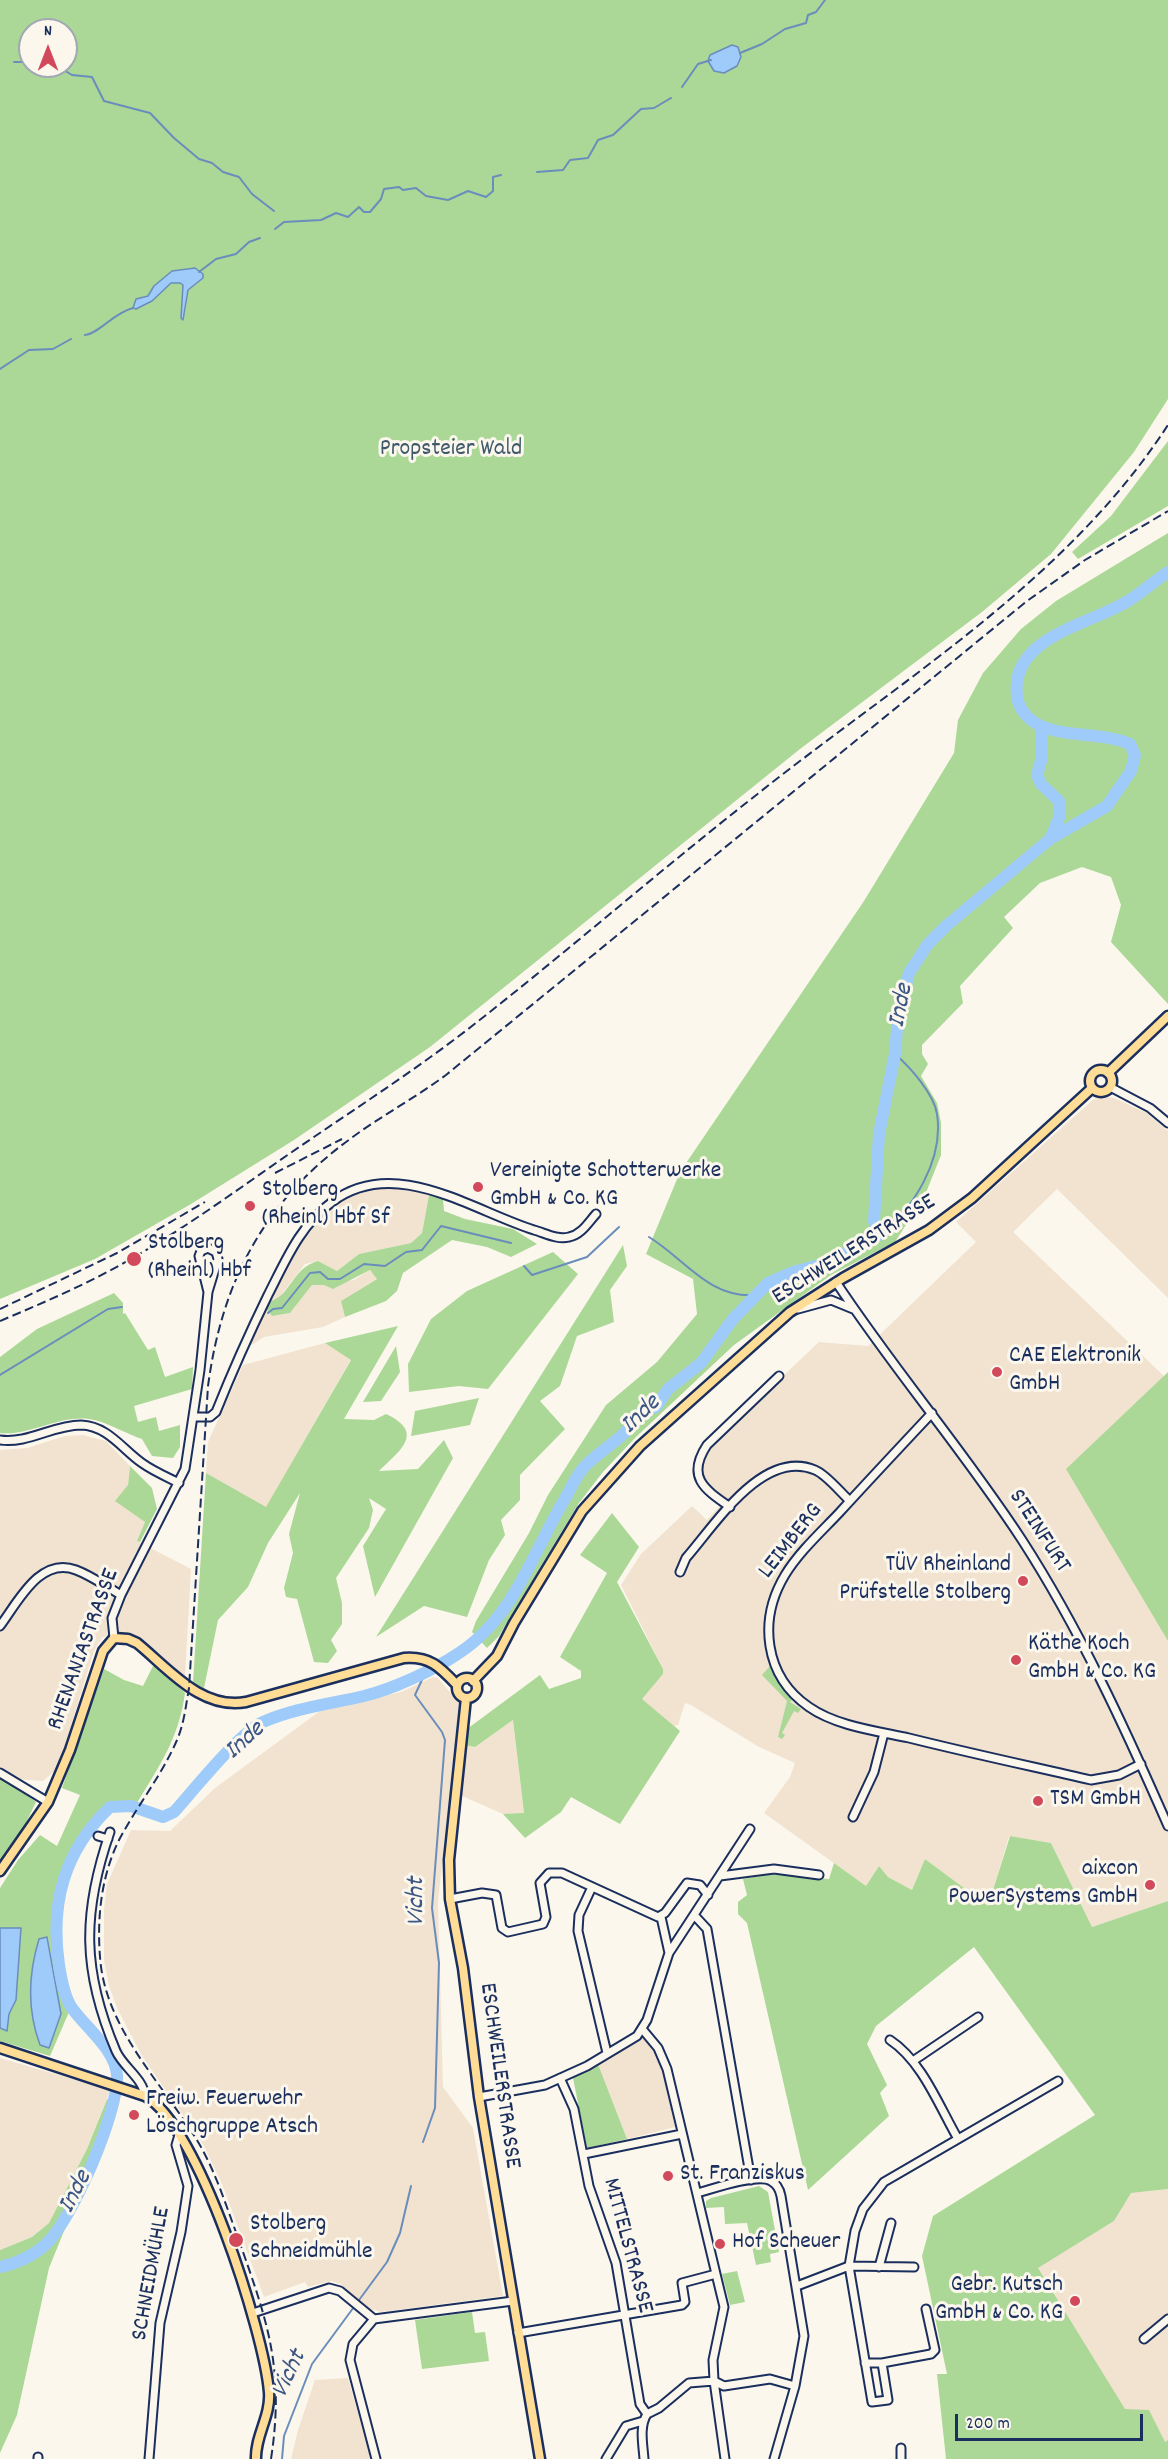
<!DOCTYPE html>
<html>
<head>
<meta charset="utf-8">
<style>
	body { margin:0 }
	#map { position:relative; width:1168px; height:2459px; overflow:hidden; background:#fbf7ec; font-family:Dekko,sans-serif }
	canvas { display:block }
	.north { position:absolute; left:18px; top:18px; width:60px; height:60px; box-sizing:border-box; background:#fbf7ec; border:2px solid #a1a7b3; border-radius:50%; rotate:0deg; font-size:16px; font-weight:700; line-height:24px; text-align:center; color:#1b2f5e }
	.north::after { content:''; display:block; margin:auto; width:21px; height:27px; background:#d1495b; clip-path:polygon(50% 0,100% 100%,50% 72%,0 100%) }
	.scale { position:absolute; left:955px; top:2414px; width:188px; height:27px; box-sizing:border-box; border:3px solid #1b2f5e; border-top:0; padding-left:8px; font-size:18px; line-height:21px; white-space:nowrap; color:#1b2f5e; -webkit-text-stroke:4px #fbf7ec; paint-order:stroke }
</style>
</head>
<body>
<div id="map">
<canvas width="1168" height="2459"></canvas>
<div class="north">N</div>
<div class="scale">200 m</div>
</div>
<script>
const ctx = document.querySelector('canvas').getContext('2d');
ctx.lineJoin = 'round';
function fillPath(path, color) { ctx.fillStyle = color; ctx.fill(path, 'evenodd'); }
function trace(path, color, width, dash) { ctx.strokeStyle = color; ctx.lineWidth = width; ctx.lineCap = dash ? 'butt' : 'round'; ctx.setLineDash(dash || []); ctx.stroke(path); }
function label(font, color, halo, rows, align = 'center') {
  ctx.font = font + ' Dekko,sans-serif'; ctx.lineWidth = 6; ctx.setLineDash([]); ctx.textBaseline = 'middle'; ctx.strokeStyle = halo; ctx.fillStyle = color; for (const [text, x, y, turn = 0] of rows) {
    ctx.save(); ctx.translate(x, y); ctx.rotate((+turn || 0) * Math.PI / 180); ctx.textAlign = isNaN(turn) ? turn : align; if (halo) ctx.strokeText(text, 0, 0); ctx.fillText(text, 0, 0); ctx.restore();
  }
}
const built = new Path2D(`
	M 1104,1097 L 1114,1098 L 1147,1113 L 1168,1131 L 1168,1298 L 1057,1189 L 1013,1232 L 1165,1377 L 1070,1467 L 1168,1638 L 1168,1901 L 1092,1927 L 1051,1843 L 1009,1836 L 988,1907 L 925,1859 L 912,1890 L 888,1877 L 879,1866 L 866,1886 L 764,1813 L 790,1777 L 795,1763 L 759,1747 L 691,1705 L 685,1703 L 678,1725 L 674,1726 L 641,1699 L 663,1674 L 663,1669 L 621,1585 L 641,1554 L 692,1506 L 707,1520 L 725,1500 L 702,1476 L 700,1465 L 710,1445 L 819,1342 L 868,1346 L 976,1242 L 956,1222 L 1094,1099 Z
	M 380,1188 L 407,1189 L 429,1195 L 422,1233 L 411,1243 L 359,1254 L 337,1271 L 318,1261 L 305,1264 L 278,1299 L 271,1301 L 292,1254 L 332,1205 L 357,1191 Z
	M 370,1270 L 378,1278 L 341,1301 L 345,1317 L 323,1327 L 264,1337 L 252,1345 L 246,1344 L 266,1309 L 272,1316 L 290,1313 L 312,1285 L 354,1280 Z
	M 325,1343 L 351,1359 L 266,1508 L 206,1473 L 208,1442 L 243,1365 Z
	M 83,1435 L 106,1441 L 130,1466 L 128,1485 L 145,1522 L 137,1541 L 191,1569 L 185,1677 L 128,1634 L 115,1631 L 102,1638 L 94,1651 L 58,1768 L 43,1781 L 16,1779 L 0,1767 L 0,1450 L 27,1448 L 65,1436 Z
	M 433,1677 L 438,1678 L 459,1703 L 438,1902 L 443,2087 L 473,2128 L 503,2296 L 381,2312 L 364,2307 L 341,2284 L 331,2281 L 308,2287 L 305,2282 L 264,2297 L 222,2184 L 204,2146 L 142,2056 L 118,2010 L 109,1986 L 104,1960 L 104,1910 L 107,1884 L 131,1830 L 170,1831 L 215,1788 L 320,1711 L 401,1692 Z
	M 513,1720 L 524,1814 L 503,1814 L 460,1795 L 465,1745 L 475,1747 Z
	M 642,2036 L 660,2059 L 675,2127 L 627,2139 L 598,2064 Z
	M 0,2058 L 110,2090 L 87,2149 L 49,2223 L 32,2237 L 0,2250 Z
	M 1168,2189 L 1168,2440 L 1165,2442 L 1125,2410 L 1037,2268 L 1114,2221 L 1130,2193 Z
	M 348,2378 L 371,2459 L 291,2459 L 298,2430 L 315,2380 Z`);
const green = new Path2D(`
	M 0,0 L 1168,0 L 1168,399 L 1134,452 L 1051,554 L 982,612 L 800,749 L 430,1047 L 294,1140 L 191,1204 L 95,1259 L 0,1299 ZM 30,30 L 66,30 L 66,66 L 30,66 Z
	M 1168,441 L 1168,506 L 1078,559 L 1072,552 L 1111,516 Z
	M 1168,533 L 1168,1004 L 1111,942 L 1121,905 L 1111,877 L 1082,867 L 1040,883 L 1004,917 L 1013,928 L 960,986 L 963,1003 L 922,1045 L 922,1054 L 928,1064 L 921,1076 L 937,1103 L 941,1123 L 941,1155 L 925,1195 L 895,1242 L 831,1275 L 734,1345 L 636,1437 L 603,1472 L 579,1503 L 499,1636 L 487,1648 L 472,1632 L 476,1621 L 529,1533 L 548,1495 L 606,1405 L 657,1362 L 697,1314 L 693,1279 L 646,1254 L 680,1172 L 864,901 L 954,753 L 958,720 L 983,673 L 1021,629 L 1056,601 Z
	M 429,1195 L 443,1199 L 444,1211 L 465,1219 L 513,1229 L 537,1244 L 511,1257 L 487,1247 L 452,1240 L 403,1273 L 397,1291 L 386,1301 L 345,1317 L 341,1301 L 377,1279 L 370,1270 L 333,1289 L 324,1285 L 312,1285 L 290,1313 L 272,1316 L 266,1309 L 271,1301 C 291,1295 292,1268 318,1261 L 337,1271 L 359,1254 L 411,1243 L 422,1233 Z
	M 623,1245 L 627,1266 L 610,1290 L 614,1322 L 577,1336 L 560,1386 L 540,1401 L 565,1429 L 520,1475 L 520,1500 L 501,1520 L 505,1535 L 489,1560 L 467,1617 L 424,1606 L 376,1637 Z
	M 553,1252 L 578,1274 L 488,1389 L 459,1386 L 409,1392 L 408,1364 L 431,1319 L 467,1291 Z
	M 114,1293 L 123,1303 L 123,1314 L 125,1313 L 148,1350 L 155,1347 L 165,1377 L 193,1367 L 192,1389 L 134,1406 L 138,1422 L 156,1417 L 159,1431 L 180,1425 L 180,1447 L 173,1458 L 152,1456 L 142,1439 C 126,1434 106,1421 89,1419 C 58,1415 31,1436 0,1433 L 0,1357 L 37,1329 Z
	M 398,1326 L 344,1419 L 374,1420 L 386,1414 C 427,1433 398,1452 379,1471 L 418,1469 L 444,1440 L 453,1458 L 375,1597 L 363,1546 L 386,1509 L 369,1498 L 373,1510 L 369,1528 L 336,1578 L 342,1603 L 342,1624 L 331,1640 L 337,1651 L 328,1663 L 314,1662 L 297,1599 L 286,1597 L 284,1588 L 293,1553 L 289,1534 L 300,1493 L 268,1543 L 248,1587 L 218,1620 L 204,1688 L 193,1683 L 206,1473 L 266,1507 L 351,1360 L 325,1343 Z
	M 396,1346 L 400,1372 L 381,1401 L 363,1402 Z
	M 1168,1372 L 1168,1641 L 1066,1469 Z
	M 479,1398 L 470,1425 L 411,1436 L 415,1411 Z
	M 130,1466 L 152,1488 L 157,1509 L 140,1542 L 137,1541 L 145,1522 L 115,1501 L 128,1485 Z
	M 612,1513 L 639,1547 L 617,1582 L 663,1669 L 663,1674 L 642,1699 L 680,1731 L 620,1824 L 571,1797 L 561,1812 L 525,1838 L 503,1814 L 524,1813 L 513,1720 L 475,1747 L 465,1745 L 467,1729 L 540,1675 L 549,1689 L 581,1678 L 581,1671 L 560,1657 L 607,1573 L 580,1555 Z
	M 155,1662 L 185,1693 C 179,1738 160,1765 137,1803 L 115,1803 L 104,1807 L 76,1841 L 67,1861 L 52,1930 L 58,1974 L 69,2012 L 50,2056 L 0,2041 L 0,2028 L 7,2030 L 9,2014 L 16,2000 L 21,1928 L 0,1928 L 0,1888 L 18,1860 L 40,1835 L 57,1846 L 80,1795 L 62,1788 L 104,1669 L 124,1680 L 143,1686 ZM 48,1938 L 61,2014 L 40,2045 Z
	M 770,1666 L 779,1684 L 792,1700 L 790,1702 L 801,1709 L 798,1713 L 794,1711 L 782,1733 L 785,1735 L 782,1739 L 778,1737 L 787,1701 L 762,1675 Z
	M 0,1775 L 36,1802 L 20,1835 L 0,1861 Z
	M 1010,1836 L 1051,1843 L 1092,1927 L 1168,1901 L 1168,2189 L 1131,2193 L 1114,2221 L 1038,2268 L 1125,2409 L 1149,2410 L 1165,2442 L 1168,2440 L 1168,2459 L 946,2459 L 937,2374 L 947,2374 L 922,2256 L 933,2216 L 1095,2115 L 974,1947 L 876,2026 L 867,2044 L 887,2085 L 880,2093 L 889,2116 L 808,2190 L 747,1923 L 738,1914 L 738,1902 L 747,1895 L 743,1879 L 771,1874 L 829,1879 L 834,1863 L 866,1886 L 879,1866 L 888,1877 L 912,1890 L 925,1859 L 988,1906 Z
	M 598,2064 L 627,2139 L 587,2148 L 573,2078 Z
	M 107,2099 L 116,2103 L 49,2268 L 17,2415 L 0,2453 L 0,2250 L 32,2237 L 49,2223 L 87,2149 Z
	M 759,2186 L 768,2192 L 779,2252 L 770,2254 L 771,2262 L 756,2265 L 747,2223 L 725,2224 L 724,2207 L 706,2208 L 706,2201 L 711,2198 Z
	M 737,2271 L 745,2302 L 730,2305 L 722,2274 Z
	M 472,2312 L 475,2333 L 485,2332 L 489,2361 L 422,2369 L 415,2320 Z`);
const water = new Path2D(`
	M 732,45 L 738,47 L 741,57 L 737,66 L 724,73 L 714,71 L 708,61 L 710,55 Z
	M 195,268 L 203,274 L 203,278 L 188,290 L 183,320 L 181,318 L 183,285 L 180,283 L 171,283 L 152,301 L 136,309 L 133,308 L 136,299 L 148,296 L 154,286 L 172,271 Z
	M 0,1928 L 21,1928 L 16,2000 L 9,2014 L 7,2031 L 0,2028 Z
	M 47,1937 L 61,2014 L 49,2048 L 40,2045 C 27,2010 28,1975 39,1939 Z`);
const stream = new Path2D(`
	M 740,53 L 762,44 L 785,29 L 806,23 L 808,15 L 816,12 L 825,0
	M 14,62 L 30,62
	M 37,66 L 47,66
	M 57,66 L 72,75 L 92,77 L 104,101 L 150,113 L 174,138 L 199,159 L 212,163 L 223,172 L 239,177 L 252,194 L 274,211
	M 682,87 L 698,64 L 711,60
	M 537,172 L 563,170 L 570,160 L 588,158 L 598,140 L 613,135 L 641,109 L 654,108 L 671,98
	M 275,229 L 284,222 L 321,220 L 336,213 L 348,217 L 359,207 L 364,212 L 370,212 L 381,199 L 384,189 L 399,187 L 403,190 L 416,188 L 426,196 L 448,200 L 468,191 L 486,197 L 493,191 L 493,177 L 501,175
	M 199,272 L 216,259 L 236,254 L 249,242 L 260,238
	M 85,335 C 100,333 113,313 133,308
	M 0,369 L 29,350 L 53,349 L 71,339
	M 879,1235 C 914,1209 944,1159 937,1114 C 934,1094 910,1067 895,1054
	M 649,1237 C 685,1259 709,1299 756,1295
	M 524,1266 L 532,1275 L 587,1257 L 619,1227
	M 268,1313 L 273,1309 L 282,1308 L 310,1273 L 320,1272 L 328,1279 L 340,1279 L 364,1264 L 385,1266 L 406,1252 L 422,1250 L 441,1226 L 511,1243
	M 0,1375 L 108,1309 L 122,1307
	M 423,2142 L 435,2108 L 439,1963 L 432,1908 L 445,1740 L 442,1732 L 415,1695 L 426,1671
	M 282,2459 L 284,2436 L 312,2364 L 387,2262 L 400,2233 L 411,2186`);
const river = new Path2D(`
	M 1041,726 L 1041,761 L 1037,775 L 1041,784 L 1059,801 L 1059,818 L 1050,839
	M 0,2267 C 15,2264 33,2256 45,2245 C 72,2221 119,2111 117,2075 C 115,2049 86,2028 72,2008 C 64,1997 61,1978 59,1965 C 50,1903 64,1851 110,1807 L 131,1806 L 163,1817 L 174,1812 C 193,1791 240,1732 263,1722 C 295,1708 330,1704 364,1696 C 393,1689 434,1670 459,1653 C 513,1618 532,1555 563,1502 C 570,1491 575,1477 584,1467 C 605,1446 625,1439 642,1411 L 656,1407 L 668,1389 L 701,1363 L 733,1319 L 768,1283 L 793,1272 L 827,1263 L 879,1235 L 874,1221 L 879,1134 L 895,1054 L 898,1017 L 909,973 L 928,944 L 946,926 L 1050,839 L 1107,806 L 1131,771 L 1135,755 L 1130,744 C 1102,732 1069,738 1041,726 C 1028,720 1018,709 1017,695 C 1010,635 1095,624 1131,599 C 1144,591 1155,580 1168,572`);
const minor = new Path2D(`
	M 1110,1087 L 1150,1108 L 1168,1123
	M 836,1282 C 894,1370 964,1451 1022,1540 C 1080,1630 1125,1728 1168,1826
	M 798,1309 L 831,1300 L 853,1309
	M 932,1413 C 901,1446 870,1479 839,1513 C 821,1532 799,1552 785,1575 C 758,1620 764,1676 809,1707 C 836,1726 877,1731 909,1738 C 969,1753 1030,1766 1091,1780 L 1119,1775 L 1141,1764
	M 194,1417 L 210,1417 L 216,1412 C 232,1372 249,1334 268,1295 C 285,1262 300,1225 332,1202 C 395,1155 471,1210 534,1230 C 545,1233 557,1240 569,1237 C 581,1235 588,1223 596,1214
	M 0,1440 C 28,1444 53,1425 81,1425 C 108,1426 122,1449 142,1463 C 153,1471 167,1477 179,1483
	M 730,1507 C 704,1489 686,1477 707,1445 L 779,1376
	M 680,1572 L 686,1558 C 715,1525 763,1448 815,1470 C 827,1475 840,1492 850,1501
	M 0,1626 C 18,1602 40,1556 76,1570 C 92,1576 107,1587 121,1595
	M 114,1638 L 112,1618 L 121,1595 L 185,1469 L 200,1370 L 208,1292 L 218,1259 L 216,1252 L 208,1248 L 201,1251 L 199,1256 L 208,1292
	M 0,1773 L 48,1802
	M 853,1817 L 874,1772 L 884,1733
	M 110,1832 C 82,1913 82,1971 116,2051 C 123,2067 143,2078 145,2096
	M 98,1836 L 108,1839
	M 720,1876 L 774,1869 L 819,1875
	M 592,1887 L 579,1915 L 578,1931 L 607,2053
	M 450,1899 L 482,1893 L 496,1895 L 502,1928 L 508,1932 L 543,1924 L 546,1917 L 540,1883 L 549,1873 L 562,1873 L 658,1917 L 665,1913 L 687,1883 L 700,1885 L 708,1895
	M 694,1915 L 707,1929 L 751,2180
	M 661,1917 L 669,1953
	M 890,2040 C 922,2061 939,2106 958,2139
	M 913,2061 L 978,2017
	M 560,2078 L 574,2109 L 589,2186 L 616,2263 L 640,2404 L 647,2414 C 639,2427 643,2444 644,2459
	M 479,2097 L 545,2085 L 587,2066 L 637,2036 L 647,2020 L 669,1953 L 750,1829
	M 584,2154 L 682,2134
	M 697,2193 C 713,2189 757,2173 771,2181 C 777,2184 780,2191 781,2196 L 804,2336 L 795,2386 L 774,2459
	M 879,2267 L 891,2223
	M 716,2274 L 724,2307 L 713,2360 L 714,2381 L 725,2459
	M 797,2286 L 849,2266 L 855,2231 L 863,2209 L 884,2182 L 1058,2081
	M 253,2313 L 329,2288 L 340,2291 L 374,2319 L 513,2301
	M 374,2319 L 353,2344 L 350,2360 L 376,2459
	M 518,2333 L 682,2305 L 685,2302 L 682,2283 L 716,2274 L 667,2069 L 658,2048 L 643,2030
	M 1144,2339 L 1168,2319
	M 865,2363 L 882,2363 L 888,2400 L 872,2402 L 849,2266 L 914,2267
	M 882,2363 L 931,2354 L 935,2350 L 926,2309
	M 647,2414 L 659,2408 L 689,2383 L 714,2381 L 724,2386 L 770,2379 L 795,2386
	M 901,2448 L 901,2459
	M 38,2459 L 38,2457
	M 149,2459 L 160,2323 L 181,2232 L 188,2186 L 176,2145 L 179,2135
	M 606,2459 L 626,2426 L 643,2421`);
const major = new Path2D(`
	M1090 1081a11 11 0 1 1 22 0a11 11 0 1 1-22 0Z
	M 1108,1073 L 1168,1016
	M457 1688a10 10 0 1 1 20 0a10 10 0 1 1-20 0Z
	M 473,1681 L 497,1656 L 514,1623 L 582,1511 L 640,1446 L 790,1312 L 843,1278 L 929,1230 L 972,1198 L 1092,1088
	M 466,1698 L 449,1860 L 450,1899 L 463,1968 L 479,2097 L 540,2459
	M 0,1871 L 48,1802 L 70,1750 L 103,1651 L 114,1638 L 128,1639 L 137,1643 C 169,1669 201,1710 246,1702 L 404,1658 C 430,1656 440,1667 457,1685
	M 0,2048 L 145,2096 C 198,2124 264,2332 269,2392 C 271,2416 255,2436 256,2459`);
const rail = new Path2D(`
	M 275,1173 L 342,1139
	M 0,1309 L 117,1253 L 205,1202
	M 0,1321 C 48,1301 96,1280 141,1253 C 192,1223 240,1188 289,1154 C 350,1112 413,1072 472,1026 C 568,951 659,871 755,796 C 899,681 1065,583 1168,425
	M 271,2459 C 285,2367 267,2320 237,2235 C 226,2205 216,2174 201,2147 C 166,2086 105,2031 100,1957 C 97,1918 101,1878 118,1842 C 136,1807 161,1777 177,1740 C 184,1724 186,1705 189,1688 L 208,1386 C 222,1281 264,1202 350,1139 C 381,1116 415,1098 446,1075 L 1027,601 L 1085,560 L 1168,511`);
const markers = [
	[478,1187,6,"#d1495b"],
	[250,1206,6,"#d1495b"],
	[134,1259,8,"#d1495b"],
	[997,1372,6,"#d1495b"],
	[1023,1581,6,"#d1495b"],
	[1016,1660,6,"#d1495b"],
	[1038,1801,6,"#d1495b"],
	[1150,1885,6,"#d1495b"],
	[134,2115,6,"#d1495b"],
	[668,2176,6,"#d1495b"],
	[236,2240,8,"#d1495b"],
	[720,2244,6,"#d1495b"],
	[1075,2301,6,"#d1495b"]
];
const parkNames = [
	["Propsteier Wald",451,451]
];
const poiNames = [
	["Vereinigte Schotterwerke",490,1173],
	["GmbH & Co. KG",490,1201],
	["Stolberg",262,1192],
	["(Rheinl) Hbf Sf",262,1220],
	["Stolberg",148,1245],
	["(Rheinl) Hbf",148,1273],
	["CAE Elektronik",1009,1358],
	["GmbH",1009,1386],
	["TÜV Rheinland",1011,1567,"right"],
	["Prüfstelle Stolberg",1011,1595,"right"],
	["Käthe Koch",1028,1646],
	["GmbH & Co. KG",1028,1674],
	["TSM GmbH",1050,1801],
	["aixcon",1138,1871,"right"],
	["PowerSystems GmbH",1138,1899,"right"],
	["Freiw. Feuerwehr",146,2101],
	["Löschgruppe Atsch",146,2129],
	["St. Franziskus",680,2176],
	["Stolberg",250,2226],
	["Schneidmühle",250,2254],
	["Hof Scheuer",732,2244],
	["Gebr. Kutsch",1063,2287,"right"],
	["GmbH & Co. KG",1063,2315,"right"]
];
const streetNames = [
	["ESCHWEILERSTRASSE",855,1251,-32],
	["STEINFURT",1038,1532,57],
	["LEIMBERG",792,1542,-52],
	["RHENANIASTRASSE",85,1650,-70],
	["ESCHWEILERSTRASSE",498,2076,82],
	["MITTELSTRASSE",626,2246,75],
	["SCHNEIDMÜHLE",153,2274,-80]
];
const waterNames = [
	["Inde",903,1006,-79],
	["Inde",642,1416,-44],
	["Inde",246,1742,-42],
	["Vicht",418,1902,-90],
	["Inde",77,2193,-63],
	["Vicht",291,2375,-65]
];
fillPath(built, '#f2e3d0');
fillPath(green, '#abd897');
fillPath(water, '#9ecbf9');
trace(water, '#6a8dbb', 1.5);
trace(stream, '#6a8dbb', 2);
trace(river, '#9ecbf9', 12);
trace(minor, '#1b2f5e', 11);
trace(major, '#1b2f5e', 13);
trace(minor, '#fbf7ec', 7);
trace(major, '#ffdd96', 8);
trace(rail, '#1b2f5e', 2, [9, 4.5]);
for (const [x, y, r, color] of markers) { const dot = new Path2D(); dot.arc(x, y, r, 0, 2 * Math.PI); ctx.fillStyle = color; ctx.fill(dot); trace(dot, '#fbf7ec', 2); }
label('24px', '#3f596c', '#fbf7ec', parkNames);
label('24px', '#1b2f5e', '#fbf7ec', poiNames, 'left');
label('24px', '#1b2f5e', '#fbf7ec', streetNames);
label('italic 26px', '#3c5685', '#fbf7ec', waterNames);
</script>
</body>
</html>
